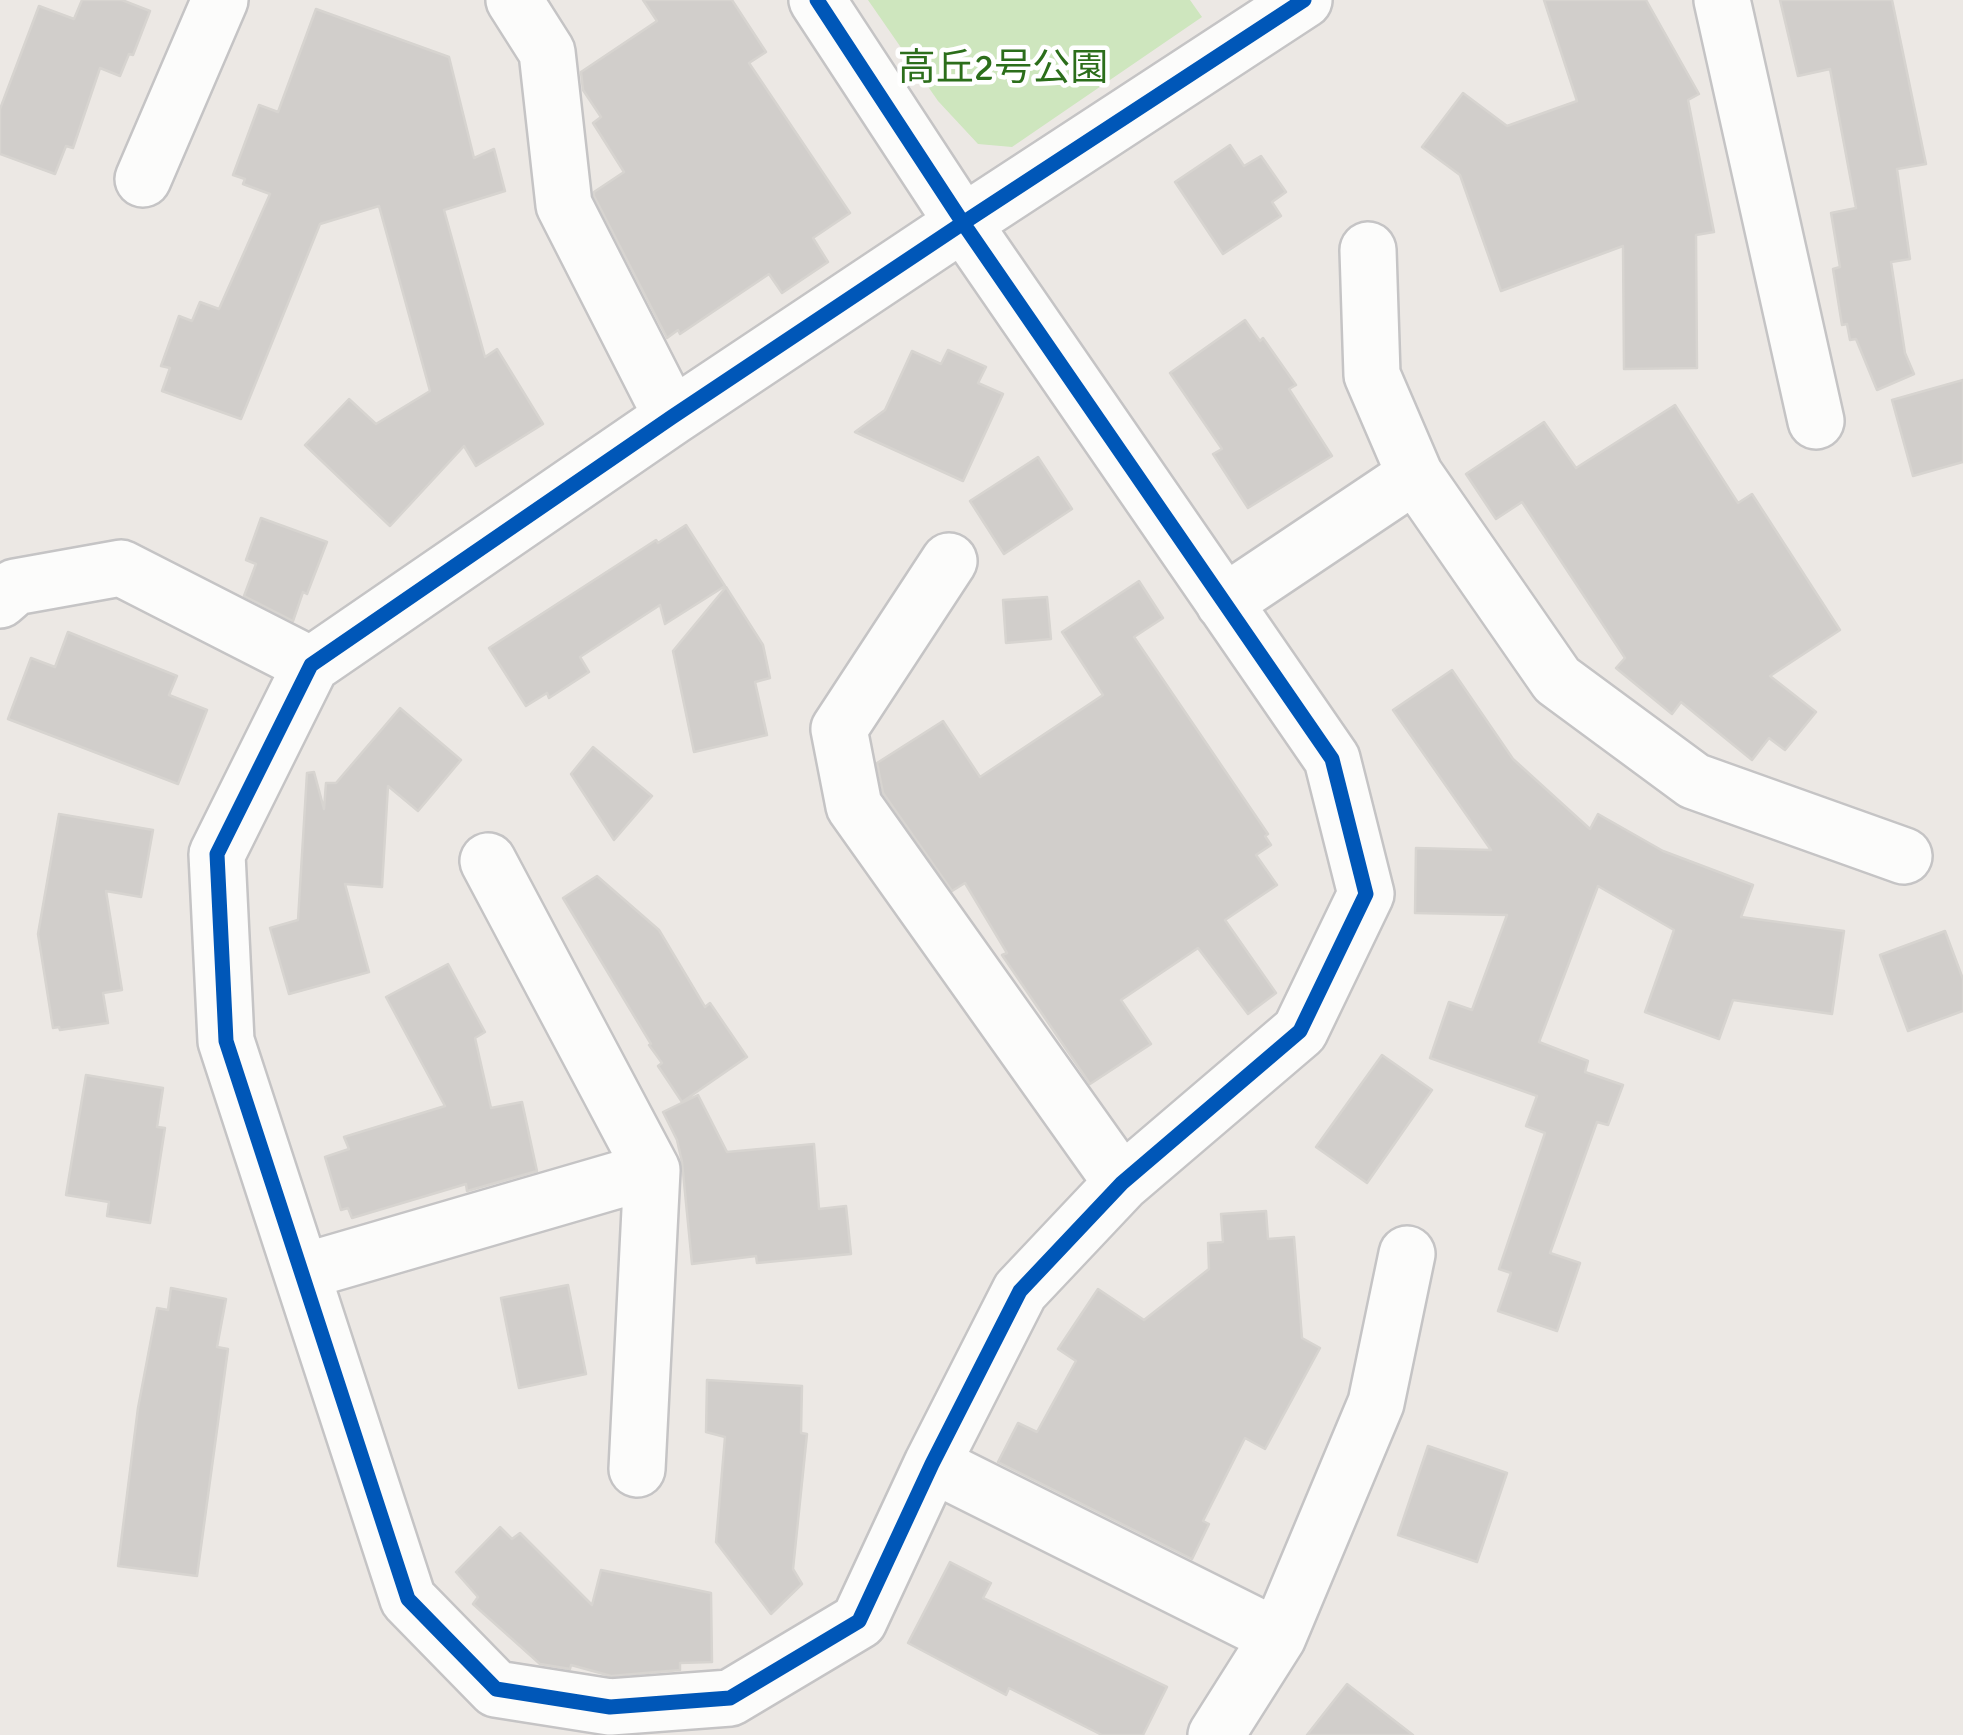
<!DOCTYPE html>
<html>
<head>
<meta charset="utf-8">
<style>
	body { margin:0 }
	canvas { display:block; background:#ece8e4 }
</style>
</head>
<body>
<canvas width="1963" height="1735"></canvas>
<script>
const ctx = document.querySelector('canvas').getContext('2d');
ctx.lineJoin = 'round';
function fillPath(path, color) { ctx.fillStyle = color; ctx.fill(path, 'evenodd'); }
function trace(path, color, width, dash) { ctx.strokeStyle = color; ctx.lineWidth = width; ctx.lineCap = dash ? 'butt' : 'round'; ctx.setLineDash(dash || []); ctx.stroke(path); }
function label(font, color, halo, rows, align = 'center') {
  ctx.font = font + ' Signika,"Noto Sans JP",sans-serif'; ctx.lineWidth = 9; ctx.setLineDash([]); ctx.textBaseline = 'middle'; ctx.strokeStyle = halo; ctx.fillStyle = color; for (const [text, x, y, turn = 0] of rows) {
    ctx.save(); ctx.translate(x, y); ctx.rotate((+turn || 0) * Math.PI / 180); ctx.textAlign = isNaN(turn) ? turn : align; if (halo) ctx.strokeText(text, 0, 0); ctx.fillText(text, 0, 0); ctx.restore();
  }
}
const green = new Path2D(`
	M 868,0 L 1190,0 L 1202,17 L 1012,147 L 978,144 L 938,101 Z`);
const building = new Path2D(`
	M 82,0 L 122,0 L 150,11 L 133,55 L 129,54 L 120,76 L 100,68 L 73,148 L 66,146 L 55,174 L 0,154 L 0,109 L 39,6 L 74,19 Z
	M 643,0 L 732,0 L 766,52 L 749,63 L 850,213 L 813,238 L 828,262 L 782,293 L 769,274 L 680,334 L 678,330 L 667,338 L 594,196 L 594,192 L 624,172 L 593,123 L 601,117 L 583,90 L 581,72 L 657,21 Z
	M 1544,0 L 1646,0 L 1699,94 L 1688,100 L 1714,232 L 1696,235 L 1697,368 L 1624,369 L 1623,246 L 1501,291 L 1460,175 L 1422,147 L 1463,93 L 1507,126 L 1577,101 Z
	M 1780,0 L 1892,0 L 1926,164 L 1897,169 L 1910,259 L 1891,262 L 1905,353 L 1914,374 L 1877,390 L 1856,339 L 1850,340 L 1847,324 L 1842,325 L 1833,269 L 1840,267 L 1831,213 L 1856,208 L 1830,69 L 1798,76 Z
	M 316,9 L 449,57 L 474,158 L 494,149 L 505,191 L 444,210 L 485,357 L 497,349 L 543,424 L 476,466 L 464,446 L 390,526 L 305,445 L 349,399 L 376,424 L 430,391 L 379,206 L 320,224 L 241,419 L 162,391 L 170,368 L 161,366 L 179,316 L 192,321 L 200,302 L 219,309 L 270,194 L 243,184 L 245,179 L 233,175 L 259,105 L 278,112 Z
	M 1230,145 L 1244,166 L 1261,156 L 1286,192 L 1272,202 L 1281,216 L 1223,254 L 1175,182 Z
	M 1245,320 L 1260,341 L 1263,338 L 1296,385 L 1289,389 L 1332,456 L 1248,508 L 1213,454 L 1222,449 L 1170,373 Z
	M 948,350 L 986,367 L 978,383 L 1003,394 L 963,481 L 855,432 L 885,410 L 912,351 L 941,364 Z
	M 1963,380 L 1963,462 L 1913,476 L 1892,400 Z
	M 1675,405 L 1738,503 L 1752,494 L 1840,630 L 1770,676 L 1816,712 L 1785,750 L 1769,738 L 1752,760 L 1681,702 L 1672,714 L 1616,668 L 1625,658 L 1522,502 L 1496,519 L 1466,474 L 1544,422 L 1576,468 Z
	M 1038,457 L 1072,509 L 1004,554 L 970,501 Z
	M 261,518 L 327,542 L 307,594 L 303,592 L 293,621 L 244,596 L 256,564 L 246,560 Z
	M 686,525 L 725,586 L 665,624 L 660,605 L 580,657 L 589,672 L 549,698 L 547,693 L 526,706 L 489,648 L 656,540 L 658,543 Z
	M 1139,581 L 1163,618 L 1134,637 L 1268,834 L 1265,836 L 1271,845 L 1256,855 L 1277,885 L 1225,920 L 1276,993 L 1248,1014 L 1198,948 L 1121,1000 L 1151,1044 L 1090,1084 L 1002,955 L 1007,953 L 965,883 L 952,891 L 883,793 L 877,763 L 943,721 L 980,777 L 1103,695 L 1062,632 Z
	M 726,587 L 763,645 L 770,678 L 755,682 L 767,735 L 694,752 L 673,651 Z
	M 1047,597 L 1051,639 L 1006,643 L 1003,600 Z
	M 68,632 L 177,676 L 169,695 L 207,710 L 178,784 L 8,719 L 31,658 L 55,667 Z
	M 1452,670 L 1513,759 L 1590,829 L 1598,814 L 1663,851 L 1753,885 L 1741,917 L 1844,931 L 1832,1014 L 1733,1000 L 1719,1039 L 1645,1012 L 1674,930 L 1598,886 L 1539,1042 L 1588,1061 L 1585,1072 L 1623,1085 L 1608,1125 L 1597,1122 L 1550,1253 L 1580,1263 L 1557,1331 L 1498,1311 L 1511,1273 L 1499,1269 L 1545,1133 L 1526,1126 L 1537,1096 L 1430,1058 L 1449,1002 L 1472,1010 L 1507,915 L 1415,913 L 1416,848 L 1491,850 L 1393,710 Z
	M 400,708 L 461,760 L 418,811 L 388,786 L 382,887 L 345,884 L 369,972 L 289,994 L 270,928 L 298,920 L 307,773 L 314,772 L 324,809 L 326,783 L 336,783 Z
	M 593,747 L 652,796 L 614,840 L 571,774 Z
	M 59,814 L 153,830 L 141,897 L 106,891 L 122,990 L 103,993 L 108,1023 L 60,1030 L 59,1027 L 53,1028 L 38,934 Z
	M 597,876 L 659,930 L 705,1007 L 710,1003 L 747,1057 L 682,1102 L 658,1066 L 662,1063 L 649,1045 L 651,1044 L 563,898 Z
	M 1945,931 L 1963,979 L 1963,1011 L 1908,1031 L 1880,955 Z
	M 448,964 L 485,1032 L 475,1038 L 491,1108 L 522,1102 L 537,1171 L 467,1191 L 466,1184 L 352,1218 L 348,1208 L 341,1210 L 325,1157 L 349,1149 L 344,1137 L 445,1106 L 386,997 Z
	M 1382,1055 L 1432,1090 L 1367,1183 L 1316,1147 Z
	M 86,1075 L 163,1088 L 157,1127 L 165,1128 L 150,1223 L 107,1216 L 109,1202 L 66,1195 Z
	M 698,1095 L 727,1152 L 814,1144 L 819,1209 L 846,1206 L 851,1254 L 757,1263 L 756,1256 L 692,1264 L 682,1162 L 677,1140 L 663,1112 Z
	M 1266,1211 L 1268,1239 L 1294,1237 L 1302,1338 L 1320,1348 L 1265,1449 L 1245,1438 L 1203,1521 L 1209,1524 L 1192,1559 L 998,1462 L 1018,1423 L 1037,1432 L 1076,1361 L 1058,1349 L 1098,1289 L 1144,1320 L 1209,1269 L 1208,1243 L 1223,1242 L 1221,1214 Z
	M 568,1285 L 586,1374 L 519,1388 L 501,1298 Z
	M 171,1288 L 226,1299 L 217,1347 L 228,1349 L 197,1576 L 118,1566 L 138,1408 L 157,1308 L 168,1310 Z
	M 707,1380 L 802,1386 L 801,1433 L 807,1434 L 793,1569 L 802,1584 L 771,1614 L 716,1542 L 725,1437 L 706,1432 Z
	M 1428,1446 L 1507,1473 L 1477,1562 L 1398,1535 Z
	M 500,1527 L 512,1539 L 520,1533 L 592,1605 L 601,1570 L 711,1593 L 712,1662 L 680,1663 L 680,1670 L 611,1676 L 571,1665 L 570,1669 L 540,1664 L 473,1604 L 478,1597 L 456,1572 Z
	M 950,1562 L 991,1583 L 983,1598 L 1167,1687 L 1143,1735 L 1102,1735 L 1009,1688 L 1006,1695 L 908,1643 Z
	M 1347,1684 L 1413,1735 L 1307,1735 Z`);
const minor = new Path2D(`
	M 514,0 L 547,52 L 564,205 L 672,417
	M 817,0 L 963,223 L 1332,759 L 1366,894 L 1300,1031 L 1122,1183 L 1020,1291 L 932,1464 L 859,1621 L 730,1698 L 610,1707 L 496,1689 L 408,1599 L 226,1041 L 217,854 L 311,665 L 672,417 L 963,223 L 1304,0
	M 1722,0 L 1816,421
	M 143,179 L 220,0
	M 1368,250 L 1372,375 L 1415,475 L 1557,680 L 1694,781 L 1904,856
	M 949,561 L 839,729 L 854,806 L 1122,1183
	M 0,600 L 15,587 L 121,568 L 311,665
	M 1224,603 L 1415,475
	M 488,861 L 652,1170 L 637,1469
	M 302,1272 L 652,1170
	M 932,1464 L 1278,1637
	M 1216,1735 L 1278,1637 L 1376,1403 L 1407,1254`);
const cycleway = new Path2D(`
	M 817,0 L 963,223 L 1332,759 L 1366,894 L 1300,1031 L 1122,1183 L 1020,1291 L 932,1464 L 859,1621 L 730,1698 L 610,1707 L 496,1689 L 408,1599 L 226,1041 L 217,854 L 311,665 L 672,417 L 963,223 L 1304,0`);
const parkNames = [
	["高丘2号公園",1003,70]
];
fillPath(green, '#cee6be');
fillPath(building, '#d1cecb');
trace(building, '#d7d4d0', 2.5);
trace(minor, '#c5c4c5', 60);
trace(minor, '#fcfcfb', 55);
trace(cycleway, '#0057b8', 15);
label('38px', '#2c6e1b', '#fff', parkNames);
</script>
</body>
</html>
